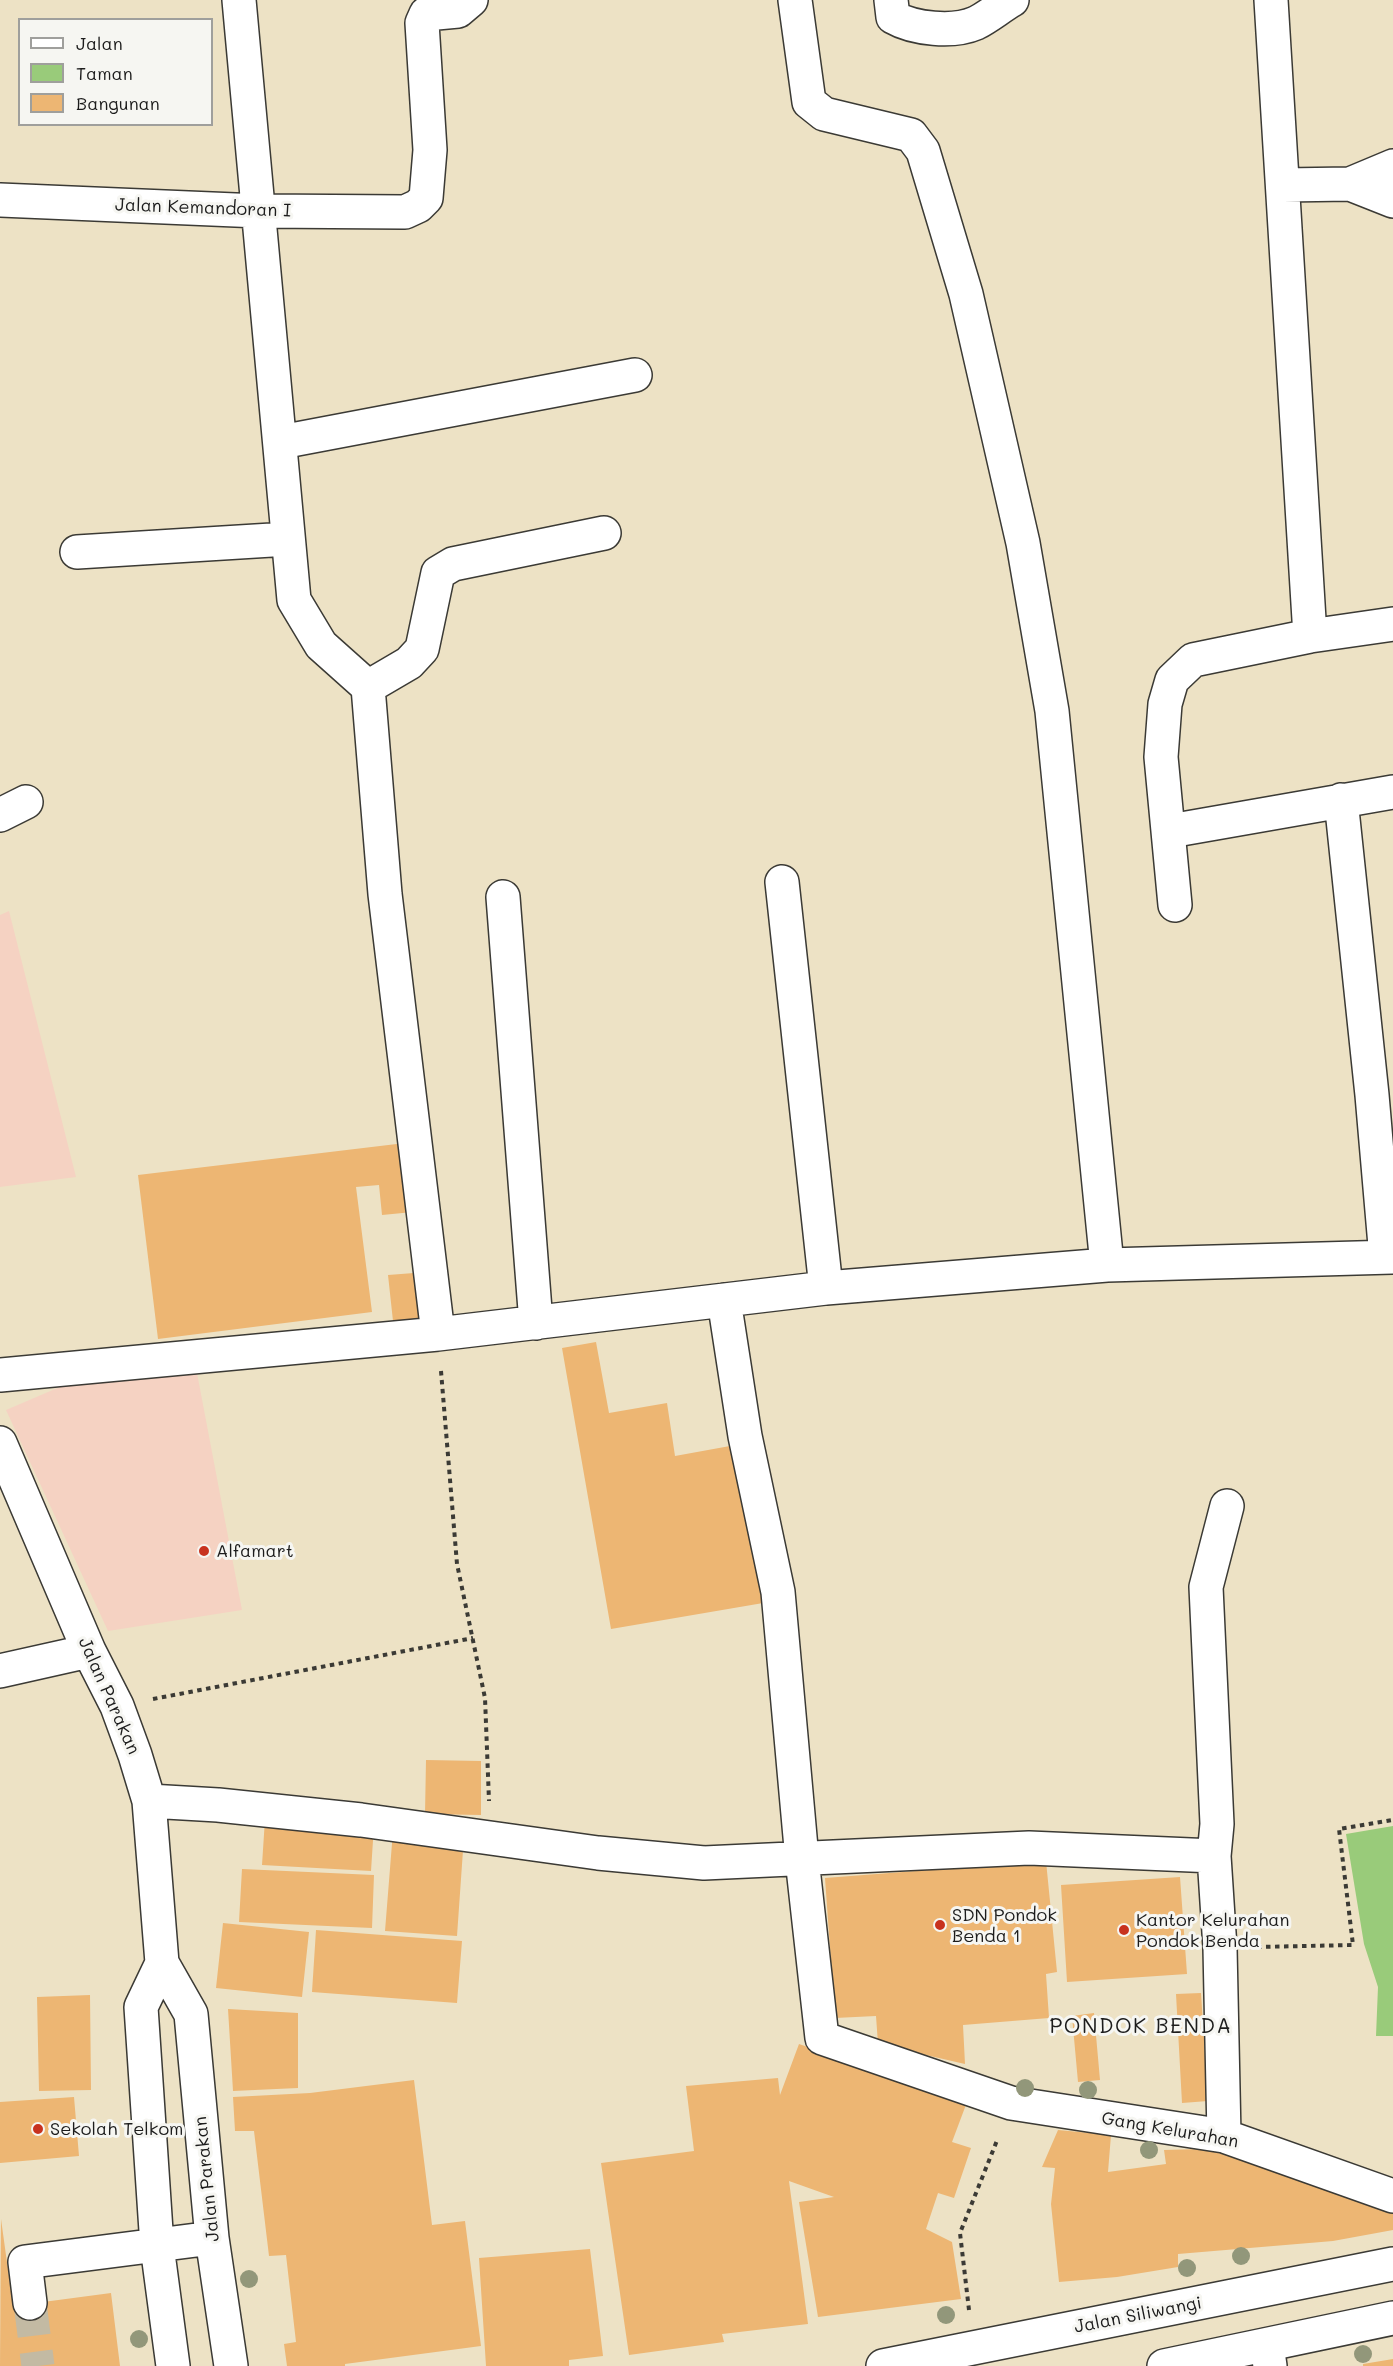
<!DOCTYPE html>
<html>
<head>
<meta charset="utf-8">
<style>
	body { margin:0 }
	#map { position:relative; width:1393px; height:2366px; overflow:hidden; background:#ede2c5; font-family:Mali,sans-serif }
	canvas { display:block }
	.legend { position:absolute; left:18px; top:18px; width:195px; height:108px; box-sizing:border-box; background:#f6f6f2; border:2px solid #9f9f9c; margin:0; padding:8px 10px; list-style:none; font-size:18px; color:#1c1c1c }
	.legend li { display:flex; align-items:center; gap:12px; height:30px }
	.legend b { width:30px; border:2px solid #9f9f9c }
</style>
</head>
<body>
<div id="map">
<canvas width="1393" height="2366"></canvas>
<ul class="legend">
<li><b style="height:8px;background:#fff"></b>Jalan</li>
<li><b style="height:16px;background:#99cb7a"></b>Taman</li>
<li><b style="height:16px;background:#edb673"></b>Bangunan</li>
</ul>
</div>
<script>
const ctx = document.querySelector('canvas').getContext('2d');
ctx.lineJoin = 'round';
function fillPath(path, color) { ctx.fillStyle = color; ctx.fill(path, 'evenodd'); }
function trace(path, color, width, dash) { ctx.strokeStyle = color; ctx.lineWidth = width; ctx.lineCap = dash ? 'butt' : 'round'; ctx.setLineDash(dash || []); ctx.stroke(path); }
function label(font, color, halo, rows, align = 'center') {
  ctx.font = font + ' Mali,sans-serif'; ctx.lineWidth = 6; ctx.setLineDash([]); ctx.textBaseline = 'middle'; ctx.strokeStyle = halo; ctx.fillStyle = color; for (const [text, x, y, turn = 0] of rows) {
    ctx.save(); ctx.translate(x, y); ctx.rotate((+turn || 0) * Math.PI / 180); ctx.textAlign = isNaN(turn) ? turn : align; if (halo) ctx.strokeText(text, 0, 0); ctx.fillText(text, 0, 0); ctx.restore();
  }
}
const built = new Path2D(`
	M 9,911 L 76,1177 L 0,1187 L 0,915 Z
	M 197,1373 L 242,1610 L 108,1631 L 6,1410 L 62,1386 Z`);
const green = new Path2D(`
	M 1393,1826 L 1393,2036 L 1376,2036 L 1378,1987 L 1364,1944 L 1346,1834 Z`);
const building = new Path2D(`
	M 405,1143 L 413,1212 L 382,1215 L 379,1185 L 356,1187 L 372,1312 L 158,1339 L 138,1175 Z
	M 414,1273 L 420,1319 L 393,1321 L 388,1275 Z
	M 596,1342 L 609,1413 L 667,1403 L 675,1456 L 741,1444 L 769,1602 L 611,1629 L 562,1348 Z
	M 426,1760 L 481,1761 L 481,1815 L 425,1814 Z
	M 265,1819 L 374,1825 L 371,1871 L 262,1865 Z
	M 393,1831 L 464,1836 L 457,1936 L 385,1931 Z
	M 1046,1861 L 1057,1972 L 1046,1974 L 1049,2018 L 963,2025 L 965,2064 L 878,2044 L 876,2016 L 835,2018 L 825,1878 Z
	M 242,1869 L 374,1875 L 372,1928 L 239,1922 Z
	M 1180,1877 L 1187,1974 L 1067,1982 L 1061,1885 Z
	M 223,1923 L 309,1932 L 302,1997 L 216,1988 Z
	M 316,1930 L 462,1941 L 457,2003 L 312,1992 Z
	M 1201,1993 L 1208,2101 L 1182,2103 L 1176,1994 Z
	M 90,1995 L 91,2090 L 39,2091 L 37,1997 Z
	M 228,2009 L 298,2013 L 298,2088 L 233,2091 Z
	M 1094,2013 L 1100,2080 L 1078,2082 L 1072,2016 Z
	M 799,2044 L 967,2102 L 952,2142 L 971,2148 L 954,2198 L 938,2193 L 926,2229 L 952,2242 L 961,2299 L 818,2317 L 799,2202 L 834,2197 L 789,2181 L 808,2324 L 722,2334 L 724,2342 L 629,2355 L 601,2163 L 694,2151 L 686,2086 L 778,2078 L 780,2095 Z
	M 414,2080 L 432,2225 L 465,2221 L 481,2346 L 345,2364 L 345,2366 L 287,2366 L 284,2344 L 296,2342 L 286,2255 L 269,2256 L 254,2131 L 235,2131 L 233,2097 L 310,2093 Z
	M 74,2097 L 79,2156 L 0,2163 L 0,2102 Z
	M 1058,2130 L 1111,2135 L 1108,2172 L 1166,2164 L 1164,2150 L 1200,2149 L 1237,2157 L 1393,2204 L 1393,2230 L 1333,2241 L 1178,2254 L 1178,2267 L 1117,2277 L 1059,2282 L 1051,2204 L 1055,2168 L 1042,2167 Z
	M 1,2219 L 13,2306 L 111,2293 L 120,2366 L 0,2366 Z
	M 590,2249 L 603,2356 L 569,2360 L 569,2366 L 486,2366 L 479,2258 Z
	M 1393,2359 L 1393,2366 L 1363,2366 L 1363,2364 Z`);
const minorTunnel = new Path2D(`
	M 30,2303 L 38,2366`);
const path = new Path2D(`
	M 441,1371 L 457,1564 L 485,1698 L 489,1801
	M 153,1699 L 473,1638
	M 1257,1947 L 1353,1945 L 1339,1829 L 1393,1820
	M 969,2310 L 960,2233 L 998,2138`);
const minor = new Path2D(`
	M 239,0 L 294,600 L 321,645 L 368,687 L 385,894 L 438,1334
	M 795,0 L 809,102 L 824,114 L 911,135 L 923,151 L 966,294 L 1023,543 L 1052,711 L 1107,1265
	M 891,0 L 893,17 C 914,29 953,33 976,23 C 988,17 1000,7 1012,0
	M 1271,0 L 1310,636
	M 1350,184 L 1393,201
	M 1283,185 L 1350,184 L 1393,166
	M 0,200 L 259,211 L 405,212 L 418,206 L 426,198 L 430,150 L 422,23 L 426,14 L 458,11 L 471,0
	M 281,442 L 635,375
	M 77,552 L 288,539
	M 368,687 L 409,663 L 422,649 L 438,573 L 453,564 L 604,533
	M 1341,800 L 1372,1095 L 1386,1257
	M 0,815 L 26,802
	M 1170,831 L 1393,792
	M 782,882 L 826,1288
	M 503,897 L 536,1323
	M 1175,905 L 1161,757 L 1165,704 L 1172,680 L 1193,660 L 1310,636 L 1393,624
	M 724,1300 L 745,1436 L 778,1592 L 802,1859 L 822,2038 L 1011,2103 L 1224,2136 L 1393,2196
	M 0,1375 L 438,1334 L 826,1288 L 1107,1265 L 1393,1257
	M 0,1443 L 89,1651 L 117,1706 L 135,1755 L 149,1801 L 162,1963 L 191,2014 L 212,2238 L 231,2366
	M 0,1671 L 89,1651
	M 149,1801 L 218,1805 L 361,1820 L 598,1853 L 704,1863 L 1029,1848 L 1214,1856 L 1220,1948 L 1224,2136
	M 1214,1856 L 1217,1824 L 1206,1587 L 1227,1506
	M 162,1963 L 141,2007 L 157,2246 L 173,2366
	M 30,2303 L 25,2262 L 212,2238
	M 1267,2345 L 1270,2366`);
const major = new Path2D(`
	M 883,2366 L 1393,2264
	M 1164,2366 L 1393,2318`);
const trees = [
	[1025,2088],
	[1088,2090],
	[1149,2150],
	[1241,2256],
	[1187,2268],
	[249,2279],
	[946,2315],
	[139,2339],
	[1363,2354]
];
const markers = [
	[204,1551,6,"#c8321e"],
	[940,1925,6,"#c8321e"],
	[1124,1930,6,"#c8321e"],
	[38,2129,6,"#c8321e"]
];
const streetNames = [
	["Jalan Kemandoran I",203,208,2],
	["Jalan Parakan",109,1696,66],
	["Gang Kelurahan",1170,2130,10],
	["Jalan Parakan",207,2179,-96],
	["Jalan Siliwangi",1138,2315,-11]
];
const poiNames = [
	["Alfamart",216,1551],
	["SDN Pondok",952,1915],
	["Benda 1",952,1936],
	["Kantor Kelurahan",1136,1920],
	["Pondok Benda",1136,1941],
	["Sekolah Telkom",50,2129]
];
const quarterNames = [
	["PONDOK BENDA",1141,2027]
];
fillPath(built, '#f5d2c2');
fillPath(green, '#99cb7a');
fillPath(building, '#edb673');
trace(minorTunnel, '#c3baa3', 33, [33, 16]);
trace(minor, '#3b3a35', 36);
trace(major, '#3b3a35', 36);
trace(path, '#3b3a35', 4, [4.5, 4.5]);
trace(minor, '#fff', 33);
trace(major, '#fff', 33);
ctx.fillStyle = '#92977a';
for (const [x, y] of trees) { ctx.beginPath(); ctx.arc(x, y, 9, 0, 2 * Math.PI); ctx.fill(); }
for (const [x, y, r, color] of markers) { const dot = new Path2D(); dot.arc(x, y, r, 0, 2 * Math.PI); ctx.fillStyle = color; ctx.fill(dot); trace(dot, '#f6f6f2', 2); }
label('18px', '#1c1c1c', '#f6f6f2', streetNames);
label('18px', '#1c1c1c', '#f6f6f2', poiNames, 'left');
ctx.letterSpacing = '1.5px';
label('21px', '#1c1c1c', '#f6f6f2', quarterNames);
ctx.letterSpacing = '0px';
</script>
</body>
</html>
